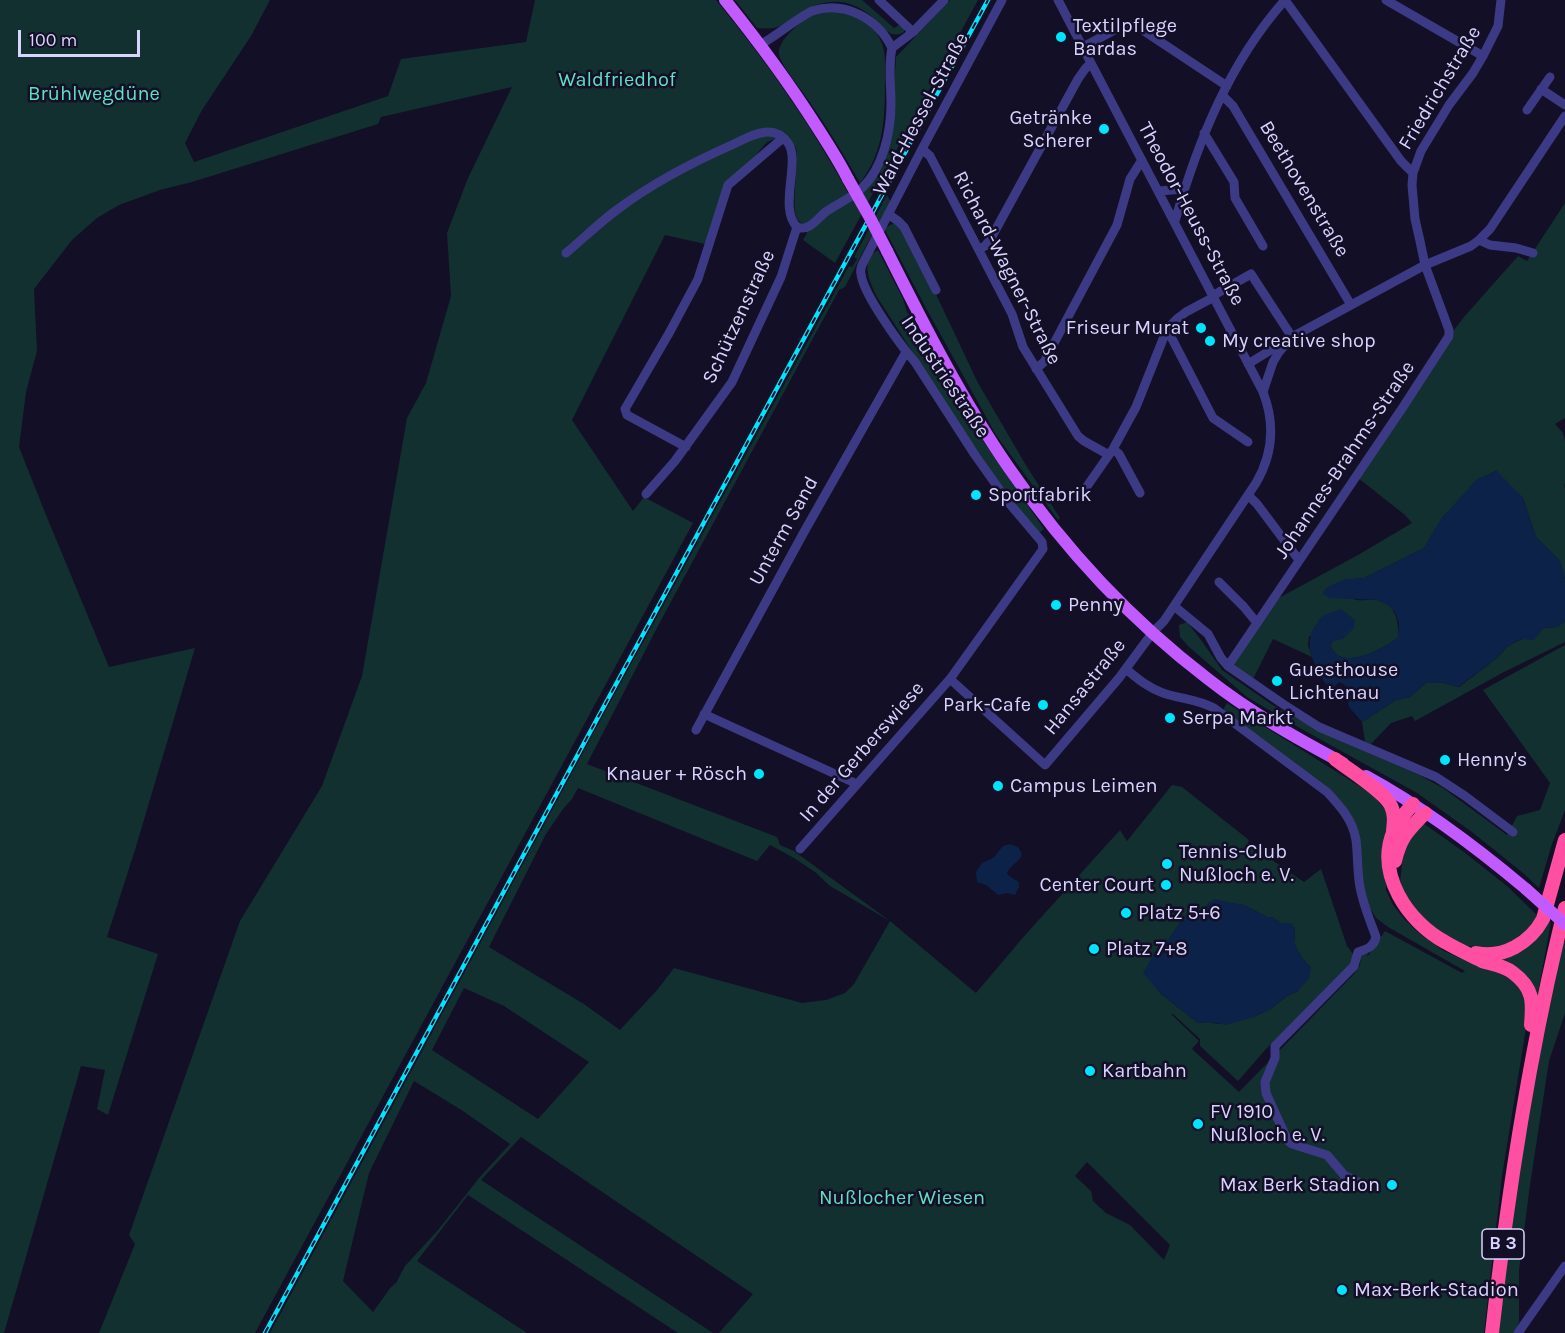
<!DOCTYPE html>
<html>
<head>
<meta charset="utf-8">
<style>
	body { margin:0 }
	#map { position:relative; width:1565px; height:1333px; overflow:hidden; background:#130f26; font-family:Karla,sans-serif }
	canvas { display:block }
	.scale { position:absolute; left:18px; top:30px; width:122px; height:27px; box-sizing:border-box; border:3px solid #d9d4ff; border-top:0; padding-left:8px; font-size:18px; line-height:21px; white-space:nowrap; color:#d9d4ff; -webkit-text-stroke:4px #130f26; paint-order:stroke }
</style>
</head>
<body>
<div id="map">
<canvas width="1565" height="1333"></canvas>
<div class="scale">100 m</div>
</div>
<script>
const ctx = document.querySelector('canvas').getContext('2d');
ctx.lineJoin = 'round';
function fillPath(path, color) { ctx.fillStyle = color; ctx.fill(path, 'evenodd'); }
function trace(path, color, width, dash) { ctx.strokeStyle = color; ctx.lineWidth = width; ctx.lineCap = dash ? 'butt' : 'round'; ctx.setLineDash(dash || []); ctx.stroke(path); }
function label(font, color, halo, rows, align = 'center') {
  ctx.font = font + ' Karla,sans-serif'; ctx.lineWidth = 5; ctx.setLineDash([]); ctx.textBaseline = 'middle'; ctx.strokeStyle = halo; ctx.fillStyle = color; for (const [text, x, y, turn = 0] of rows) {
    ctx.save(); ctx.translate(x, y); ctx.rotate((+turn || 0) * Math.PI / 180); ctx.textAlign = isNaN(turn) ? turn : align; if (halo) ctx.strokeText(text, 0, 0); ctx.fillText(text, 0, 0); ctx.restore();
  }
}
const green = new Path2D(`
	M 0,0 L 270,0 L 251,36 L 202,110 L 185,143 L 194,162 L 388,96 L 401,59 L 526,42 L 535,0 L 716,0 C 767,62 814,129 852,200 L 875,177 L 881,169 L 890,144 L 896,57 L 950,0 L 978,0 L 835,263 L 803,240 L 807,233 L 804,223 C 803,223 801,223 800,222 C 788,214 800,162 796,149 C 795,145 790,141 787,137 L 777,138 L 767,142 L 721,196 L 705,244 L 665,235 L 572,420 L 633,511 L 644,497 L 693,523 L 255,1333 L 99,1333 L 135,1244 L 129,1235 L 240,921 L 322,786 L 362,676 L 407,418 L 426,383 L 451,296 L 447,233 L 468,178 L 512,87 L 381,117 L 378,124 L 192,182 L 160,190 L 119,205 L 97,218 L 72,240 L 34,289 L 37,351 L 26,392 L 19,447 L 44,510 L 109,667 L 195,648 L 135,850 L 107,937 L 158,954 L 108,1115 L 97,1109 L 105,1070 L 81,1066 L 4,1333 L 0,1333 Z
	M 735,0 L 862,0 L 894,28 L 899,25 L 904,29 L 904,32 C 889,41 880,23 870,15 C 861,8 851,3 840,2 C 811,0 803,16 780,26 C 774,29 764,29 757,28 Z
	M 845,11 C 860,19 876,26 882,44 C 886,54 885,66 885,76 C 885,115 885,151 860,183 C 844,155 827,127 809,101 C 801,89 782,66 779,55 C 776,40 805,17 817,13 C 826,11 836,11 845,11 Z
	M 887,195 L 891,202 L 866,246 L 845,287 L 839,290 L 659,624 L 587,764 L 777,837 L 780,845 L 794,851 L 890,921 L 976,993 L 1026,934 L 1120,830 L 1127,841 L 1172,785 L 1182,787 L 1249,840 L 1248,843 L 1253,847 L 1304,882 L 1321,869 L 1347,946 L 1353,954 L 1355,960 L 1266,1049 L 1238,1081 L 1200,1046 L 1200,1039 L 1173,1014 L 1171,1014 L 1199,1041 L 1192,1049 L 1239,1092 L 1354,974 L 1360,965 L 1361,956 L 1364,952 L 1368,953 L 1367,957 L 1385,931 L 1462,973 L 1465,971 L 1388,927 L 1376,918 L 1370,908 L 1366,898 L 1352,818 C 1346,807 1339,798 1329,789 L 1223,710 L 1227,703 L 1372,794 L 1387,812 L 1388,830 L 1386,890 L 1393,905 L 1405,920 L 1420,934 L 1444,951 L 1469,962 L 1493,971 L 1515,981 L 1526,995 L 1528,1016 L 1502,1176 L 1484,1333 L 719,1333 L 753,1294 L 521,1137 L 481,1180 L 713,1333 L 678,1333 L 468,1195 L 417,1261 L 527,1333 L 270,1333 L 599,723 L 832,297 L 849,266 L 852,267 L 857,259 L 854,257 ZM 578,788 L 757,861 L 770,845 L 794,858 L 815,872 L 830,886 L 890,921 L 854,984 L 845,993 L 826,1000 L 802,1003 L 674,968 L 658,989 L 620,1030 L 584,1004 L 489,947 L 546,834 L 563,809 L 572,799 ZM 1210,902 L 1244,905 L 1267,917 L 1272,917 L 1281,923 L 1295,928 L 1294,944 L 1302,958 L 1311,968 L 1298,991 L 1287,996 L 1271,1009 L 1253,1017 L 1217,1024 L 1209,1022 L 1198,1023 L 1160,993 L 1155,952 L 1169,939 L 1184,917 L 1204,909 ZM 464,988 L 504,1006 L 589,1062 L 538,1119 L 432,1050 ZM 414,1081 L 463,1111 L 510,1144 L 479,1178 L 438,1230 L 405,1266 L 396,1283 L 391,1287 L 373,1312 L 343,1281 L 369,1173 ZM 1087,1162 L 1170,1245 L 1164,1260 L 1130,1225 L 1106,1213 L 1093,1201 L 1091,1191 L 1075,1176 Z
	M 1565,203 L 1565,418 L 1555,424 L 1563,433 L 1565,441 L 1565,483 L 1564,486 L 1565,488 L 1565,579 L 1560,561 L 1536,537 L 1523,498 L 1496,471 L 1477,480 L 1442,518 L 1424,548 L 1364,578 L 1346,580 L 1325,589 C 1335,593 1346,598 1357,600 C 1363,601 1370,599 1377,600 C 1396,604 1399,621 1398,638 C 1382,649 1340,673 1330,645 L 1333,641 L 1309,636 L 1308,645 L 1312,657 L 1273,639 L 1253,679 L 1234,665 L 1275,600 L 1358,555 L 1412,523 L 1405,515 L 1358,478 L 1439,359 L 1454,330 L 1464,317 L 1518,256 L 1527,261 Z
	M 897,222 L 934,290 L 978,383 L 1027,467 L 1060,518 L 1058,520 L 996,435 L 927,310 L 884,228 Z
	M 878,250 L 903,299 L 907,312 L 914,322 L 937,363 L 983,441 L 1044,529 L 1038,534 C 979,459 929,377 877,297 C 870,282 859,261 878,250 Z
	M 1565,621 L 1565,642 L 1504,672 L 1415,721 L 1412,716 L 1391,723 L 1371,744 L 1365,742 L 1362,722 L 1396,700 L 1410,697 L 1427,682 L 1444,683 L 1459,687 L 1497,658 L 1508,646 L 1544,628 L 1557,627 Z
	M 1187,622 L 1201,640 L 1222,670 L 1271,704 L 1287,713 L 1343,742 L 1419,775 L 1443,788 L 1507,835 L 1517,816 L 1540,810 L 1550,783 L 1483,690 L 1565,645 L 1565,810 L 1551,847 L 1539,888 L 1523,873 L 1472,832 L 1417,793 L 1298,727 L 1247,697 L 1189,647 L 1180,637 L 1179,625 Z
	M 1423,823 L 1464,852 L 1507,886 L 1539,917 L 1514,943 L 1494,949 L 1467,946 L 1435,930 L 1411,907 L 1400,883 L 1402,863 L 1406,845 Z
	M 1551,922 L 1537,998 L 1488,958 Z
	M 1563,940 L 1565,942 L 1565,1013 L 1549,1061 L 1530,1185 L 1519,1270 L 1519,1322 L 1515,1333 L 1498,1333 C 1513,1201 1534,1070 1563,940 Z`);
const water = new Path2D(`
	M 1497,471 L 1523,498 L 1536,537 L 1560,561 L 1565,579 L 1565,621 L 1557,627 L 1544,628 L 1534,640 L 1521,639 L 1508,646 L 1497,658 L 1458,687 L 1444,683 L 1427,682 L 1410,697 L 1396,700 L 1362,722 L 1349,707 L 1345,685 L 1339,682 L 1330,691 C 1318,670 1299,646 1317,623 C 1319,620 1320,617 1323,616 C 1328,613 1335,611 1341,609 L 1355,620 L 1354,628 L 1343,639 L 1333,641 L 1330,645 C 1340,673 1383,649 1398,637 L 1399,623 L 1395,612 L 1388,605 L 1377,600 L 1329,598 L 1323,594 L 1325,589 L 1336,583 L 1346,579 L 1364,578 L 1424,548 L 1442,518 L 1477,479 Z
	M 1010,844 L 1018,847 L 1022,854 C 1020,862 1010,865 1007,873 L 1009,876 L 1019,882 L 1019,887 L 1015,895 L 1007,893 L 998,895 L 986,885 L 977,882 L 976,872 L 982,863 L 993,858 L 1003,846 Z
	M 1214,899 L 1244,905 L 1267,917 L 1272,917 L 1281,923 L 1291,923 L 1295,928 L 1294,944 L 1302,958 L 1311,968 L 1309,978 L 1298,991 L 1287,996 L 1271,1009 L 1253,1017 L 1226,1025 L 1209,1022 L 1198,1023 L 1160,993 L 1143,973 L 1155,952 L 1169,939 L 1184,917 L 1204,909 Z`);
const minor = new Path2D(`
	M 879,0 L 913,32
	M 1285,0 L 1401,161 L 1413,173
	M 1386,0 L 1483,56
	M 760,45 C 778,35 794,20 812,11 C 845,0 878,19 892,48
	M 1083,47 L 1122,26 L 1135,25 L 1227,86
	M 892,48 L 913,32 L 944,0
	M 1541,89 L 1565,105
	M 1222,95 L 1233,106 L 1351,305
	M 1527,110 L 1550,77
	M 1204,133 L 1234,182 L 1235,198 L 1263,246
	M 922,149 L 930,156 L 1012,314 L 1023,347 L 1078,436 L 1084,441 L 1109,455
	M 1159,191 L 1184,189
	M 888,214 L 898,221 L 904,227 L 936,290
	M 1175,221 C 1198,141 1229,63 1285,0
	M 797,227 C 810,232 817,218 827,211 C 839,203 851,198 862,188 C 883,168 891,132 891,103 C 891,85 888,66 892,48
	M 1479,240 L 1490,245 L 1516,248 L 1533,253
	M 979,249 L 985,246 L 990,240 L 1078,79 L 1085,69 L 1091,63
	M 566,253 C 584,238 600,222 618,209 C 654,182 693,162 734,144 C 744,139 757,132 768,132 C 776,132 783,136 788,143 C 801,161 778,208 797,227 L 781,277 L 732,382 L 675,461 L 646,494
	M 1214,295 L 1251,274 L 1292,337 L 1279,352 L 1273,362 L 1263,392
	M 1167,329 L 1213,418 L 1248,442
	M 1248,364 L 1292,337 L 1425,265 L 1471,246 L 1479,240 L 1490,229 L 1565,116
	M 1036,369 L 1044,362 L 1117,225 L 1130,179 L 1142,160
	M 686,447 L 627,415 L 625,409 L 668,335 L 698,279 L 728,185 L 783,138
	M 1113,449 L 1119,454 L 1140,493
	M 1083,492 L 1113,449 L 1136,407 L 1167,329 L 1178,318 L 1186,312 L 1214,297
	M 1248,495 L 1257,504 L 1299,560
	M 1219,582 L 1244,607 L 1257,623
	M 1174,606 L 1208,634 L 1221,658 L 1228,666 L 1283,704 L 1319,727 L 1436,777 L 1465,796 L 1513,832
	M 1228,666 L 1403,407 L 1449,336 L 1449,330 L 1425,265 L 1420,241 L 1415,219 L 1412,185 L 1413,173 L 1421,151 L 1449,105 L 1473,73 L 1483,56 L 1498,26 L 1501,0
	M 1126,669 C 1137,678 1148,688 1163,693 C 1181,699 1196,699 1214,708 L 1327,792 C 1340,806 1353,820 1356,840 C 1358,855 1357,871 1360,887 C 1363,905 1370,920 1376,937 C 1374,947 1367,949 1358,952 L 1354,966 L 1275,1046 L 1275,1058 L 1265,1082 L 1266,1093 L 1288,1141 L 1292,1144 L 1327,1155 L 1344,1175 L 1366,1186
	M 950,679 L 1045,765 L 1119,678 L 1153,632 L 1164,621 L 1256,483 C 1273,454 1275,423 1263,392 L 1058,0
	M 704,714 L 857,784
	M 696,730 L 804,532 L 906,352
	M 800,849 L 950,679 L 1043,549 L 1042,542 L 1009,503 L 975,455 L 915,362 C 901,346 863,294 861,274 C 860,270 861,269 862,265 L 922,149 L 1002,0
	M 1518,1333 L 1565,1266`);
const major = new Path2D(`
	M 725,0 C 758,41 789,83 817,127 C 828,144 839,161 848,179
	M 887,251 C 924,325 962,400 1009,468 C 1064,548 1132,621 1208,679 C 1250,712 1296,738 1343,763
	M 1366,776 C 1423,807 1476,847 1526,889`);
const highway = new Path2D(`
	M 1335,759 C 1349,770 1385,792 1391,806 C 1395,814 1394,822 1393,831
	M 1413,804 C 1406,812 1398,821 1394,830 C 1375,874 1408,922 1445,942 C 1457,949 1470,955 1482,961 C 1492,964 1504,966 1512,972 C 1534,988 1533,1002 1531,1025
	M 1395,861 C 1401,836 1408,831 1425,813
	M 1476,953 C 1503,959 1530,943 1543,919 L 1565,840
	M 1492,1333 C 1508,1190 1530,1048 1565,908`);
const rail = new Path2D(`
	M 265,1333 L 596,721 L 988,0`);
const majorBridge = new Path2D(`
	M 848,179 L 869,216 L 887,251
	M 1526,889 L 1565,924`);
const markers = [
	[1061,37,6,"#00e5ff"],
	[1104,129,6,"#00e5ff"],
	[1201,328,6,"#00e5ff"],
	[1210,341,6,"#00e5ff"],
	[976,495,6,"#00e5ff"],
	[1056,605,6,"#00e5ff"],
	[1277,681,6,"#00e5ff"],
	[1043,705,6,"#00e5ff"],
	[1170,718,6,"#00e5ff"],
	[1445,760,6,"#00e5ff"],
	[759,774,6,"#00e5ff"],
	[998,786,6,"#00e5ff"],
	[1167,864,6,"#00e5ff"],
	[1166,885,6,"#00e5ff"],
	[1126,913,6,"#00e5ff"],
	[1094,949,6,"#00e5ff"],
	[1090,1071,6,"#00e5ff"],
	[1198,1124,6,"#00e5ff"],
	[1392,1185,6,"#00e5ff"],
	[1342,1290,6,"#00e5ff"]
];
const shields = [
	[1503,1244,42]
];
const shieldNames = [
	["B 3",1503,1244]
];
const poiNames = [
	["Textilpflege",1073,26],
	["Bardas",1073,49],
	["Getränke",1092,118,"right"],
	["Scherer",1092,141,"right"],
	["Friseur Murat",1189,328,"right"],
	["My creative shop",1222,341],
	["Sportfabrik",988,495],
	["Penny",1068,605],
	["Guesthouse",1289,670],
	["Lichtenau",1289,693],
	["Park-Cafe",1031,705,"right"],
	["Serpa Markt",1182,718],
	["Henny's",1457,760],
	["Knauer + Rösch",747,774,"right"],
	["Campus Leimen",1010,786],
	["Tennis-Club",1179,852],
	["Nußloch e. V.",1179,875],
	["Center Court",1154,885,"right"],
	["Platz 5+6",1138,913],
	["Platz 7+8",1106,949],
	["Kartbahn",1102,1071],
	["FV 1910",1210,1112],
	["Nußloch e. V.",1210,1135],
	["Max Berk Stadion",1380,1185,"right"],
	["Max-Berk-Stadion",1354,1290]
];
const parkNames = [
	["Waldfriedhof",617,80],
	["Brühlwegdüne",94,94],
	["Nußlocher Wiesen",902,1198]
];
const streetNames = [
	["Friedrichstraße",1440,88,-59],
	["Waid-Hessel-Straße",921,114,-62],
	["Beethovenstraße",1304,189,59],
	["Theodor-Heuss-Straße",1191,214,62],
	["Richard-Wagner-Straße",1007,268,63],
	["Schützenstraße",739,317,-65],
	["Industriestraße",945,377,56],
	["Johannes-Brahms-Straße",1345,460,-56],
	["Unterm Sand",784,531,-61],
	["Hansastraße",1085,687,-51],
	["In der Gerberswiese",862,752,-49]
];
fillPath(green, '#12302f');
fillPath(water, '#0c2248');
trace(minor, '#3d3a85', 9);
trace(major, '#c25bff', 12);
trace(highway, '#ff4fa3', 14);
trace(rail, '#00e5ff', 4.5);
trace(rail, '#130f26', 2, [7]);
trace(majorBridge, '#c25bff', 12);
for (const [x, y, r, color] of markers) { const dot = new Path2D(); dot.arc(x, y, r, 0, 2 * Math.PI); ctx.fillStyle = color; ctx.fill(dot); trace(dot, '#130f26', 2); }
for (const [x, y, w] of shields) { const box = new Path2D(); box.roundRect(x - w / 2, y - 15, w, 30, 4.5); ctx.fillStyle = '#130f26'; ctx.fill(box); trace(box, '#d9d4ff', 1.5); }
label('bold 18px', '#d9d4ff', null, shieldNames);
label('20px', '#d9d4ff', '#130f26', poiNames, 'left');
label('20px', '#5fe0c0', '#130f26', parkNames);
label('20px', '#d9d4ff', '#130f26', streetNames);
</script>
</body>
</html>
